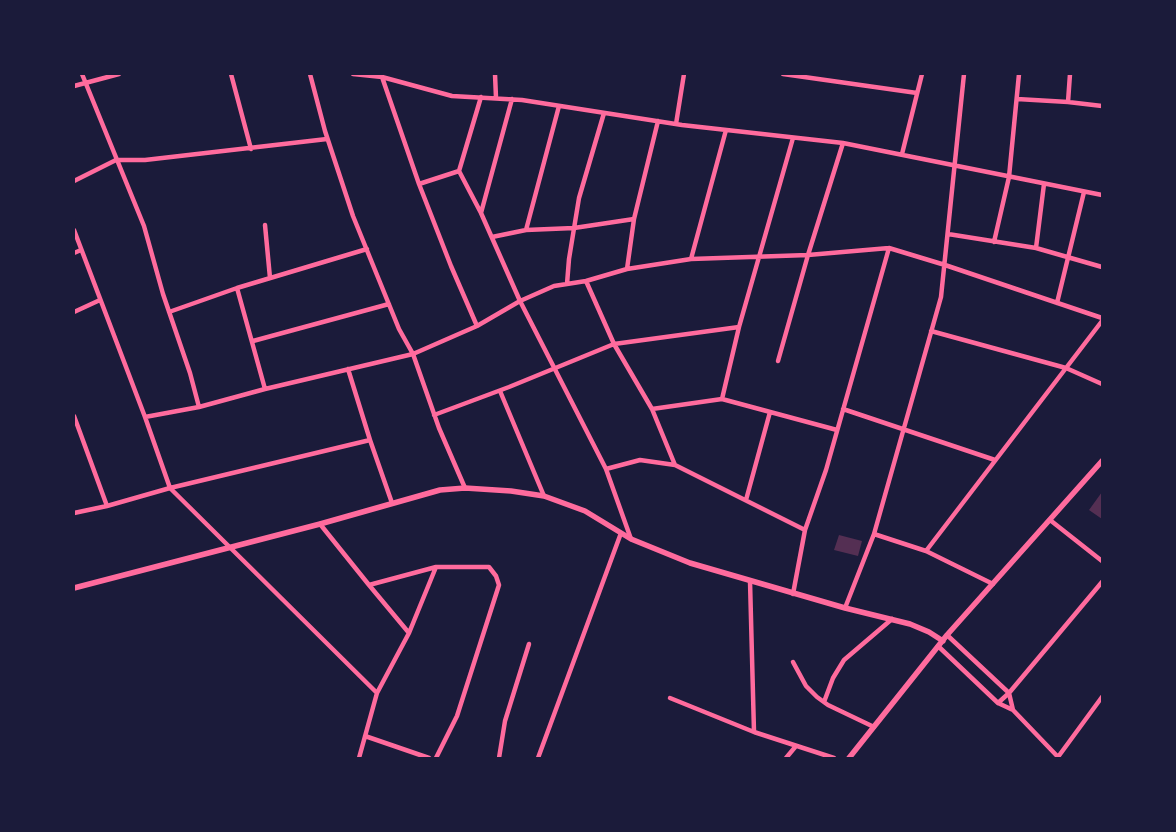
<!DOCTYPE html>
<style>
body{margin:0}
#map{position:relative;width:1176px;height:832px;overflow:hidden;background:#1b1b3a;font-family:Karla,sans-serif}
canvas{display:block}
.frame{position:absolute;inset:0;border:75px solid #1b1b3a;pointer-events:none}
</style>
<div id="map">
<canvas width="1176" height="832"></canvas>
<div class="frame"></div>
</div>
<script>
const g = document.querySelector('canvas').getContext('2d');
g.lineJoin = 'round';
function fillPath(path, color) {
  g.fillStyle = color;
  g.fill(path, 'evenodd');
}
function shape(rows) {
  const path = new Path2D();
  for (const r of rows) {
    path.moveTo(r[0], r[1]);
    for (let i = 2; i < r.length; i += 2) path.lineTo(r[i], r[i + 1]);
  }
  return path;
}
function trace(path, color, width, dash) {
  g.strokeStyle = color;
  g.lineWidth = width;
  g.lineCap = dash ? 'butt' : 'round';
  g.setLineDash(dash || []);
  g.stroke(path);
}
fillPath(shape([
 [1102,492,1102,519,1089,510],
 [839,535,862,541,858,556,834,550]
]), '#542f53');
trace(shape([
 [82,74,144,226,163,294,190,373,199,407],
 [231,74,251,149],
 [310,74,325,131,353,216,399,329,413,354,439,428,465,488],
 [353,74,382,77,452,96,522,100,682,125,843,143,1102,195],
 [495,74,496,98],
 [783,74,917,93],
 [1070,74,1068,102,1102,106],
 [382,77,419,184],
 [74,86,119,74],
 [512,99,481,213,520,301,606,469],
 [1017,99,1068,102],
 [676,124,684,74],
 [902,154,922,74],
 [459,171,481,213],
 [74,181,116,160,145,160,327,139],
 [265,225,270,278],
 [74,230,145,417,170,488,377,693],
 [526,230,574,228,634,219],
 [948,234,1036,248,1102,267],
 [492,237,526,230,559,106],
 [994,242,1009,177,1019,74],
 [1036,248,1044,184],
 [74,253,81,250],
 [691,259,808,255,889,248,945,265,1102,318],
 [627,269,634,219,658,121],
 [586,281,614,344,652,409,722,399,739,327,793,138],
 [567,284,586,281,627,269,691,259,726,130],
 [237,288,265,389],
 [1057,303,1084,192],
 [74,312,100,300],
 [169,312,237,288,367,249],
 [477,326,451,266,419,184,459,171,481,97],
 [931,331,1066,368,1102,384],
 [253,341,389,304],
 [778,361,808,255,843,143],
 [348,369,370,440],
 [500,391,544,496],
 [722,399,837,430],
 [652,409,675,465,805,530],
 [843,409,995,460],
 [434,415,509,387,614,344,739,327],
 [74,416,107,506],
 [145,417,199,407,265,389,413,354,477,326,520,301,554,286,567,284,569,259,579,198,604,113],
 [746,500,770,412],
 [74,513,107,506,170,488,370,440,392,503],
 [1050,520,1102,561],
 [320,524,369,585,436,567,489,567,496,576,499,585,457,716,436,758],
 [874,534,926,551,993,584],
 [631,539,606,469,640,460,675,465],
 [926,551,1102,321],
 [750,581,754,732],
 [369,585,409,633],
 [793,594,805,530,826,470,889,248],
 [845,608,874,534,941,297,964,74],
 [947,635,1009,693,1013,710],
 [938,646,998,703,1013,710,1059,758],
 [793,662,806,686,817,697,828,705,874,727],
 [670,698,754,732,834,758],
 [824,702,833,678,844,660,892,619],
 [998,703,1009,693,1102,582],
 [365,736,429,758],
 [1058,757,1102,697],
 [359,758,377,693,409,633,436,567],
 [499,758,505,721,529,644],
 [538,758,621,533],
 [786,758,796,746]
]), '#ff6b9d', 4.5);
trace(shape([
 [74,588,320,524,440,490,465,488,511,491,544,496,585,511,631,539,690,563,845,608,910,624,929,632,943,641],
 [849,758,947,635,1102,461]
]), '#ff6b9d', 5.5);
</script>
